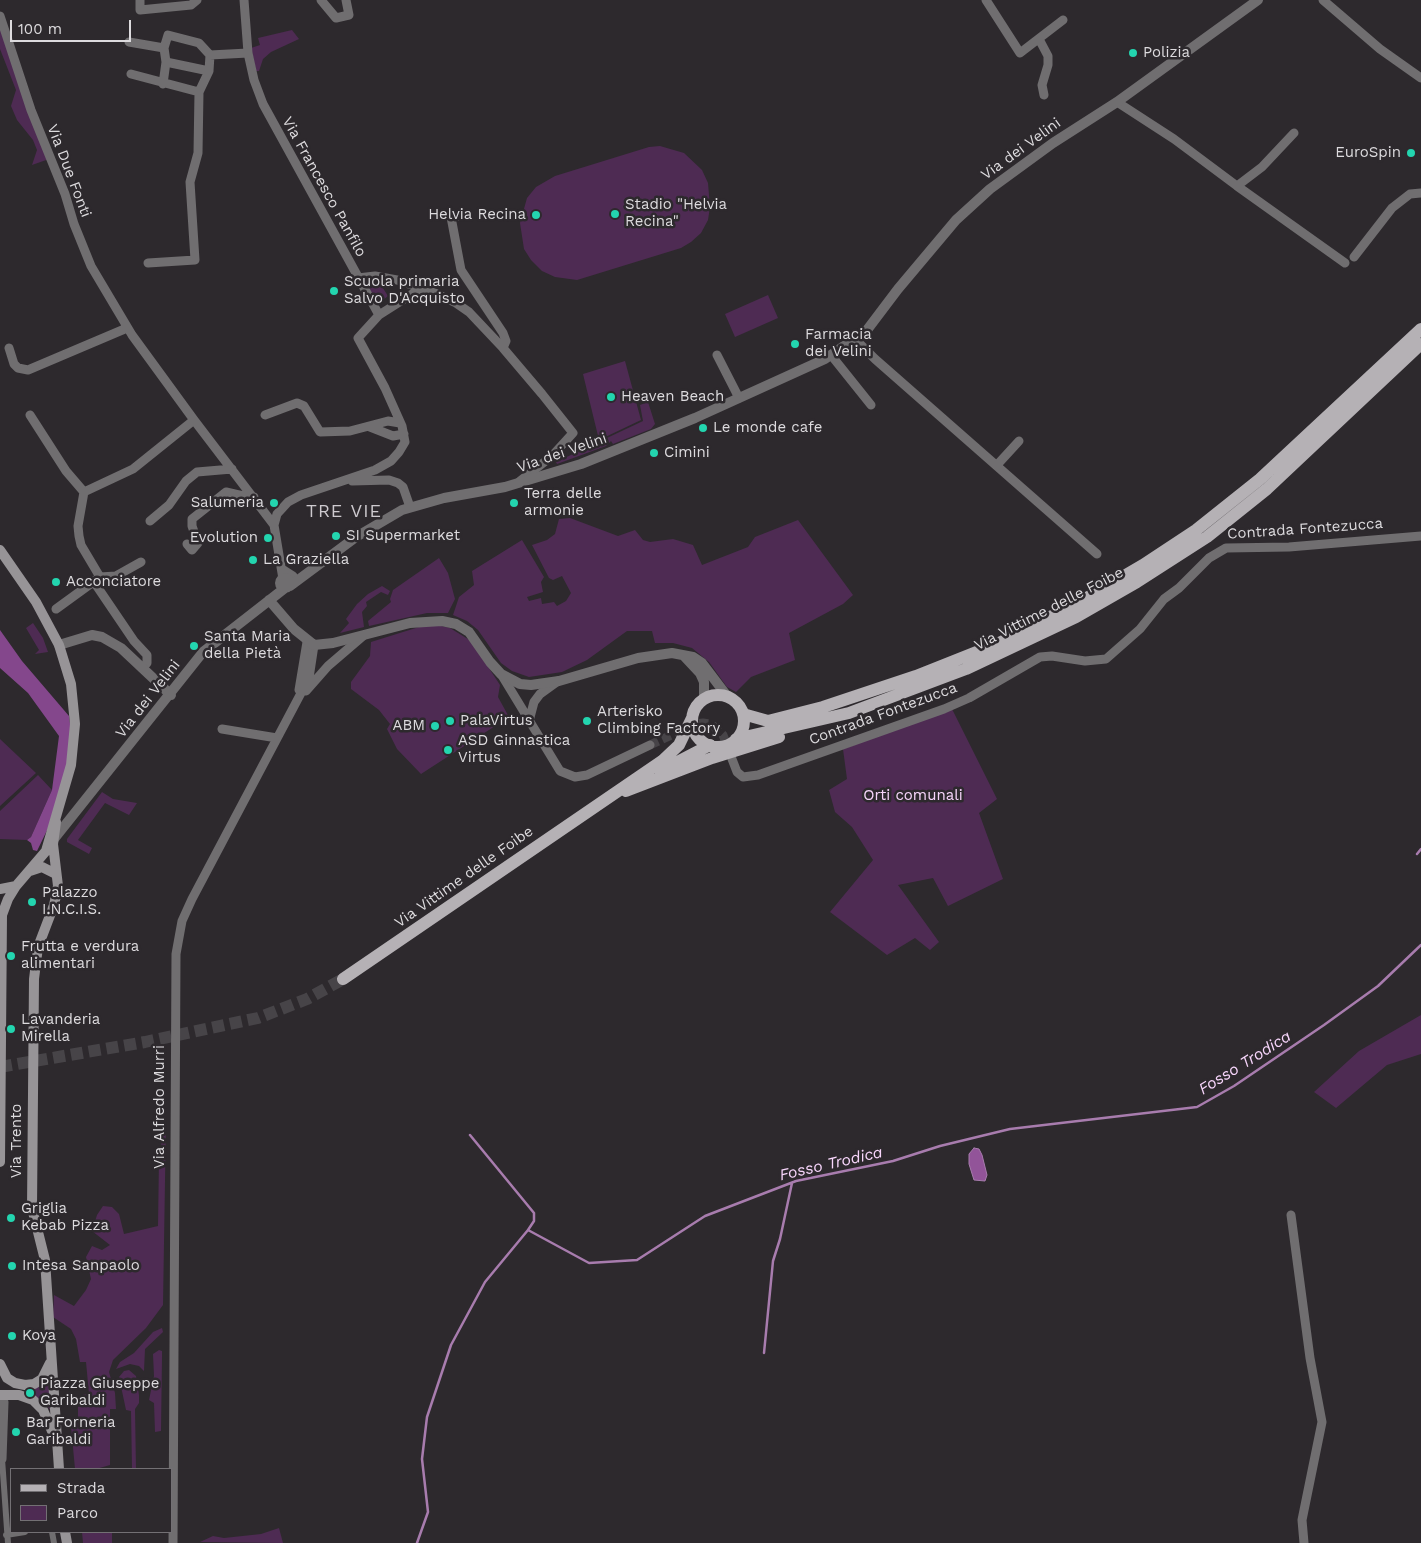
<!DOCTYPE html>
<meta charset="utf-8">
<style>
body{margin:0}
#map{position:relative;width:1421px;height:1543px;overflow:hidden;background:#2d292d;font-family:"Work Sans",sans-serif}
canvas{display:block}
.legend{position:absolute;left:10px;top:1468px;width:162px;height:65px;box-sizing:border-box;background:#2d292d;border:1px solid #737074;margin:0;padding:6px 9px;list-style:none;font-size:15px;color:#dddbde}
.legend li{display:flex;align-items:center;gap:10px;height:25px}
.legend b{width:25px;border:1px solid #737074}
.scale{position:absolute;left:10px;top:20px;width:121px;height:22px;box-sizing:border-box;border:2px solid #dddbde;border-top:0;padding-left:6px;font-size:15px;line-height:18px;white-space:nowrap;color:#dddbde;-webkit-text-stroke:4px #2d292d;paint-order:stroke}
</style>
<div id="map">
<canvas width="1421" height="1543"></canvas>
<ul class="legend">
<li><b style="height:6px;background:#b5b1b5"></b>Strada</li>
<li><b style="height:14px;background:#4e2b53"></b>Parco</li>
</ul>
<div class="scale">100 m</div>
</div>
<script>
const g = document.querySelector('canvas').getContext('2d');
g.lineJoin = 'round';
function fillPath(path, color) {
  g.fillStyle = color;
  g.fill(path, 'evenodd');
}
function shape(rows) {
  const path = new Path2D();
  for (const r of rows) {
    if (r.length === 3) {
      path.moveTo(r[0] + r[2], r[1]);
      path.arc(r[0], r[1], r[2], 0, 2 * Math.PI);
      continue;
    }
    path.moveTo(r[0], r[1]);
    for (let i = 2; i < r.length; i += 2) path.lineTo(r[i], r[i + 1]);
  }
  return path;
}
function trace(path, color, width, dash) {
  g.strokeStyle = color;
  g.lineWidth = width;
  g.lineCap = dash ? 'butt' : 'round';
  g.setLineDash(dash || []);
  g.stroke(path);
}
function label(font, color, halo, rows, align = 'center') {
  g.font = font + ' "Work Sans",sans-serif';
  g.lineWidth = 5;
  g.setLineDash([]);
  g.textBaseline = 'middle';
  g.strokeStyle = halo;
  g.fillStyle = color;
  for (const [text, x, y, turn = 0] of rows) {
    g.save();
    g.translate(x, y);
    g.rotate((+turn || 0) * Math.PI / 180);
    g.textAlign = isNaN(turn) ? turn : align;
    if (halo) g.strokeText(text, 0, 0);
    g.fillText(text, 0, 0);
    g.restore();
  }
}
fillPath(shape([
 [0,27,49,159,32,165,37,150,33,140,17,120,11,106,16,90,0,49],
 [292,30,299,39,271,52,263,59,259,71,256,71,251,48,260,45,258,38],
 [660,146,684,153,702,170,708,183,710,207,708,220,701,233,691,242,681,248,577,280,555,277,542,271,531,260,524,249,520,223,527,198,536,187,555,176,649,147],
 [366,278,379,282,388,296,378,304,363,281],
 [768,295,778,318,735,337,725,314],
 [625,361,641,420,599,440,583,374],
 [648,402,655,424,651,429,613,444,611,441,606,446,557,464,556,462,643,421,640,405],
 [570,518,618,536,635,530,643,540,650,542,673,539,693,545,702,565,748,547,755,537,798,520,853,595,843,604,789,633,795,660,751,677,736,692,727,687,709,662,692,648,673,643,655,643,652,631,627,631,587,660,562,672,529,677,512,671,501,663,478,630,467,621,453,615,459,597,474,585,472,571,522,540,544,577,541,582,543,592,527,597,529,601,541,598,542,604,554,602,557,606,566,601,571,593,562,576,553,580,549,578,532,545,547,540,555,534,559,519],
 [439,558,448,573,455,599,448,613,427,613,369,626,368,621,391,602,390,599,393,590],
 [382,586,390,591,388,595,381,592,366,602,367,606,362,612,364,627,340,633,349,623,346,619,357,604,368,594],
 [33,623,43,638,48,652,35,654,39,650,26,628],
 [437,625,450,628,471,641,500,685,498,697,509,717,421,774,397,749,387,729,390,724,379,710,351,689,351,682,370,656,371,642,419,627],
 [952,709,997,799,979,813,1003,879,948,906,933,878,898,885,939,942,930,950,915,938,887,955,830,912,873,860,852,827,835,812,829,790,847,779,843,749],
 [0,739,36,773,0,806],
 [38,775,52,790,31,837,27,840,0,839,0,811],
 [102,792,113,799,137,803,129,815,105,803,78,840,92,848,89,854,67,842,67,839],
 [1421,1015,1421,1054,1387,1065,1336,1108,1314,1092,1359,1051],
 [166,1119,163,1305,146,1328,113,1360,109,1372,115,1393,116,1409,110,1409,110,1465,96,1469,75,1469,71,1426,78,1417,78,1407,83,1404,82,1395,89,1394,86,1362,80,1362,76,1339,71,1329,53,1317,54,1295,74,1306,86,1290,91,1279,86,1257,92,1246,102,1250,110,1245,92,1231,97,1215,103,1206,112,1207,119,1214,124,1234,158,1226,159,1157],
 [162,1328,163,1332,145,1349,144,1371,139,1366,130,1364,116,1369,120,1362,134,1353,153,1332],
 [159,1350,162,1351,162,1357,161,1431,155,1432,154,1403,149,1400,154,1376,153,1354],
 [129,1370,136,1376,139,1395,139,1403,135,1409,136,1469,132,1469,131,1411,126,1410,119,1377,124,1371],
 [50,1374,49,1391,51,1410,30,1394,31,1389],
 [279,1528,283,1543,200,1542,213,1536,224,1538,261,1534],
 [82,1532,112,1532,112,1543,83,1543]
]), '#4e2b53');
fillPath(shape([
 [0,630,22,661,69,716,72,739,68,765,53,818,37,851,33,850,31,843,27,840,31,837,52,790,59,736,28,693,0,668]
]), '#84478c');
const water = shape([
 [974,1148,979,1149,982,1155,987,1175,985,1181,974,1180,969,1164,969,1154,974,1148]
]);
fillPath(water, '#925499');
trace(water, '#a87cae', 1);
trace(shape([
 [1417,854,1421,849],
 [470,1135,534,1213,534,1221,528,1230],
 [764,1353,773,1261,780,1239,792,1183],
 [417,1543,428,1512,422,1459,427,1417,451,1345,485,1282,528,1230,589,1263,637,1260,705,1216,796,1181,893,1161,940,1146,1010,1129,1197,1107,1234,1086,1324,1025,1378,986,1421,945]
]), '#a87cae', 2.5);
trace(shape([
 [650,745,695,724,703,723,711,724,723,735,731,756]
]), '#474448', 9, [9, 4.5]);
trace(shape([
 [0,1067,145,1042,258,1018,307,999,343,979]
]), '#474448', 12, [12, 6]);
trace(shape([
 [2,1459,8,1543],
 [52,1532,54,1543],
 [6,1535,25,1532]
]), '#706e70', 6);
trace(shape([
 [140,0,140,10,191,5,197,0],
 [244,0,248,53,254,80,263,104,379,315],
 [321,0,336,18,349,15,346,0],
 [986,0,1020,53,1063,20],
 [1323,0,1380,49,1421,78],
 [0,16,31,110,65,194,74,224,91,266,132,335,194,420,274,525,283,579],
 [1039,39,1048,56,1048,65,1042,85,1044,95],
 [129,42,164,48,166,62],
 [164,48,168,35,199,43,210,55],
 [131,74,199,92],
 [163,84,166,62,209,71],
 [1117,102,1174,139,1237,186,1262,167,1294,133],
 [1237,186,1345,263],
 [466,215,451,217,461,270,503,333,506,341,503,348],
 [1354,257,1392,208,1410,194,1421,193],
 [148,263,195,260,190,182,198,153,199,92,209,71,210,55,248,53],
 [358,278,375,276,397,280,435,293,456,303,469,312,503,348,542,394,573,433,552,456,520,481],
 [855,339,875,359,1097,554],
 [9,348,14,364,18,368,28,370,127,328],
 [717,355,739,398],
 [831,355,871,405],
 [30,415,66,471,84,492],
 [265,415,297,403,304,406,320,432,350,431,388,421,400,423],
 [370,427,393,436,404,434],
 [997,465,1019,441],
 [352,481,389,480,398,483,403,487,410,507],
 [150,521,169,505,186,481,197,472,232,469],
 [274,525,277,514,288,502,301,495,375,470,391,461,399,452,405,442,402,426,385,388,358,338,379,315,420,289],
 [187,544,192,550,198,543,192,526,192,519,226,492,252,498,254,497],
 [282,569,293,576],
 [100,577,81,545,79,536,78,526,84,492,133,469,194,420],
 [94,582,134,641,147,655,147,663,142,668],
 [56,609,100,577,116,576,141,562],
 [501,674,560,771,575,777,587,775,650,745],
 [299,690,307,642],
 [306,691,328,666,363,636],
 [529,721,534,702,540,694,558,681],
 [222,729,277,738],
 [732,759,737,772,743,777,758,775,944,709,969,698,1040,657,1052,656,1085,661,1106,659,1140,629,1164,599,1179,588,1209,558,1226,548,1289,547,1421,536],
 [1291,1215,1310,1358,1322,1422,1302,1520,1304,1543],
 [0,1396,4,1402,2,1459],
 [173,1543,176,954,182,921,192,899,309,678,314,645]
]), '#706e70', 9);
trace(shape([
 [285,583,5],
 [290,586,356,537,402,510,444,498,505,487,581,464,695,418,825,359,867,330,898,289,956,220,990,189,1053,143,1117,102,1258,0],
 [269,600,294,629,314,645,333,643,410,623,442,621,456,624,469,632,490,662,501,674,520,684,531,685,559,681,638,658,672,653,693,657,702,663,727,696],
 [59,645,92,635,102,637,121,648,171,695],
 [685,657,700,673,704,682,704,699],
 [50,844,203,652,285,588]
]), '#706e70', 10);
trace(shape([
 [0,550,36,602,59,645,71,684,75,724,71,765,46,851,16,886,8,899,2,915,0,1162],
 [56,822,53,844,58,886,54,905,38,947,34,979,32,1208,45,1260,59,1469],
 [30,871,42,867,56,874],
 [0,889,16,886],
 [0,1364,7,1378,15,1383,25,1385,34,1384,42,1379,50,1363],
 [0,1395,19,1395,33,1400,43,1410,55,1438],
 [65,1532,67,1543]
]), '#979497', 10);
trace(shape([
 [718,721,26],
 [743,714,768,721,823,707,916,676,999,643,1085,599,1143,565,1196,530,1260,479,1421,329],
 [736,739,849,713,966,669,1076,617,1137,582,1207,537,1267,489,1421,344],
 [660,771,710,745],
 [626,791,712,758,779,737],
 [343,979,662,761,679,745,692,718]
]), '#b5b1b5', 12);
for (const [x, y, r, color] of [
 [1133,53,5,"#23d5af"],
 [1411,153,5,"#23d5af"],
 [615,214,5,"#23d5af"],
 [536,215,5,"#23d5af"],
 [334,291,5,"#23d5af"],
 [795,344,5,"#23d5af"],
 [611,397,5,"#23d5af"],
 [703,428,5,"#23d5af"],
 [654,453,5,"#23d5af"],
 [274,503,5,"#23d5af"],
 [514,503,5,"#23d5af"],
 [336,536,5,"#23d5af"],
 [268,538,5,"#23d5af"],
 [253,560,5,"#23d5af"],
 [56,582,5,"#23d5af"],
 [194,646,5,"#23d5af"],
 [450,721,5,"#23d5af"],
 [587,721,5,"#23d5af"],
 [435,726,5,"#23d5af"],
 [448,750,5,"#23d5af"],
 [32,902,5,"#23d5af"],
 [11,956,5,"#23d5af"],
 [11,1029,5,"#23d5af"],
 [11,1218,5,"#23d5af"],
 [12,1266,5,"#23d5af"],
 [12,1336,5,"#23d5af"],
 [30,1393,5,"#23d5af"],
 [16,1432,5,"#23d5af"]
]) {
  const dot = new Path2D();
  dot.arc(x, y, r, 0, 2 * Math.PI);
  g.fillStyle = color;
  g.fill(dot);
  trace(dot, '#2d292d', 2);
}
label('15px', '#dddbde', '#2d292d', [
 ["Polizia",1143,53],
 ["EuroSpin",1401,153,"right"],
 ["Stadio \"Helvia",625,205],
 ["Recina\"",625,222],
 ["Helvia Recina",526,215,"right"],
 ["Scuola primaria",344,282],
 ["Salvo D'Acquisto",344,299],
 ["Farmacia",805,335],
 ["dei Velini",805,352],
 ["Heaven Beach",621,397],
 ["Le monde cafe",713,428],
 ["Cimini",664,453],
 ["Terra delle",524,494],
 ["armonie",524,511],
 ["Salumeria",264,503,"right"],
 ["SI Supermarket",346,536],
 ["Evolution",258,538,"right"],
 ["La Graziella",263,560],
 ["Acconciatore",66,582],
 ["Santa Maria",204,637],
 ["della Pietà",204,654],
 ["Arterisko",597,712],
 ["Climbing Factory",597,729],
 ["PalaVirtus",460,721],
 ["ABM",425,726,"right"],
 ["ASD Ginnastica",458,741],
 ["Virtus",458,758],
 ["Palazzo",42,893],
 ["I.N.C.I.S.",42,910],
 ["Frutta e verdura",21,947],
 ["alimentari",21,964],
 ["Lavanderia",21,1020],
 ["Mirella",21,1037],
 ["Griglia",21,1209],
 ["Kebab Pizza",21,1226],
 ["Intesa Sanpaolo",22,1266],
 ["Koya",22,1336],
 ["Piazza Giuseppe",40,1384],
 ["Garibaldi",40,1401],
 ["Bar Forneria",26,1423],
 ["Garibaldi",26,1440]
], 'left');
label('15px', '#dddbde', '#2d292d', [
 ["Via dei Velini",1021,149,-36],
 ["Via Due Fonti",69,171,69],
 ["Via Francesco Panfilo",324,187,61],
 ["Via dei Velini",562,453,-19],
 ["Contrada Fontezucca",1305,529,-4],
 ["Via Vittime delle Foibe",1049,609,-27],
 ["Via dei Velini",148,699,-52],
 ["Contrada Fontezucca",883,714,-20],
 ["Via Vittime delle Foibe",464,877,-35],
 ["Via Alfredo Murri",160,1107,-90],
 ["Via Trento",17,1141,-90]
]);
label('15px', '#f7d5fb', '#2d292d', [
 ["Orti comunali",913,796]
]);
label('italic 16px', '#f8d6fc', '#2d292d', [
 ["Fosso Trodica",1245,1063,-32],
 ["Fosso Trodica",831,1164,-13]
]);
g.letterSpacing = '1px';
label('18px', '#cecacf', '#2d292d', [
 ["TRE VIE",344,512]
]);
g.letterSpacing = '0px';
</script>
